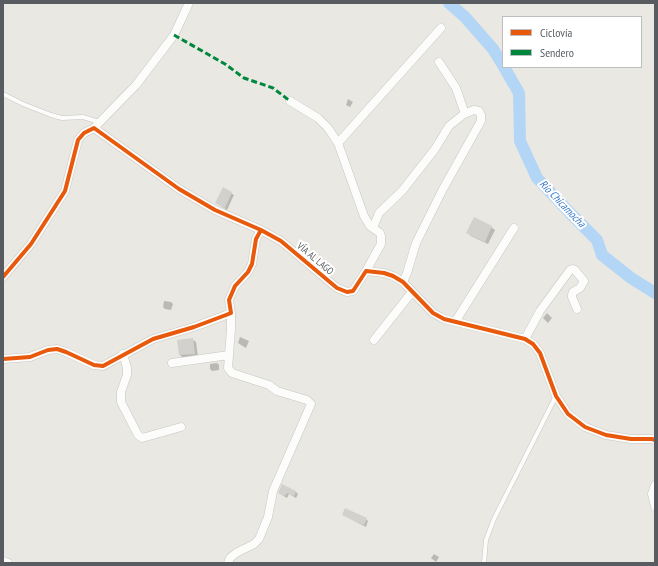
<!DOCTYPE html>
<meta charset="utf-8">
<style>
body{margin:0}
#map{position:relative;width:658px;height:566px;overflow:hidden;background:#eae8e2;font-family:"PT Sans Narrow",sans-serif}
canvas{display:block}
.frame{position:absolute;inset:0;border:4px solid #585c61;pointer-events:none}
.legend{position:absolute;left:502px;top:16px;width:140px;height:52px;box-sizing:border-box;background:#fff;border:1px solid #bcbec0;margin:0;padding:5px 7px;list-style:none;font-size:12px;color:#585c61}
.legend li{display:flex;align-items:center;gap:8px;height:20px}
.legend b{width:20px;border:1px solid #bcbec0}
</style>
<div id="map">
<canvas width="658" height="566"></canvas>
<div class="frame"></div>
<ul class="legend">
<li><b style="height:5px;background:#e8590c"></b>Ciclovía</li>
<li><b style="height:5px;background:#00873e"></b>Sendero</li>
</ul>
</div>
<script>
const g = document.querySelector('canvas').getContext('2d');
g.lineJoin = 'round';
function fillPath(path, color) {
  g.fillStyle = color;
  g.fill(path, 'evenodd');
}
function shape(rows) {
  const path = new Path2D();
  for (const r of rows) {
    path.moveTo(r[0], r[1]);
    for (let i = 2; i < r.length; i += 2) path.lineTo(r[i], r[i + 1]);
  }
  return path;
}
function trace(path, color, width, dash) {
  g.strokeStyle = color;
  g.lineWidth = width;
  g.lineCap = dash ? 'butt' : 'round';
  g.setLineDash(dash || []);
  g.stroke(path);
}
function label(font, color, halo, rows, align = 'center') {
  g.font = font + ' "PT Sans Narrow",sans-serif';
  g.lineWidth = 4;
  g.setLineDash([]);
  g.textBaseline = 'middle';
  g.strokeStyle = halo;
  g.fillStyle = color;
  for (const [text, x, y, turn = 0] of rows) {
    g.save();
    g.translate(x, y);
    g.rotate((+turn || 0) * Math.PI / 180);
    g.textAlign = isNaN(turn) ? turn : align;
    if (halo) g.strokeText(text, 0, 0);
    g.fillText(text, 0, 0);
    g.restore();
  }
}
fillPath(shape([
 [348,99,353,102,350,107,346,105],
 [224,189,234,195,227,210,216,203],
 [491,227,495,230,488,244,471,236,467,232],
 [164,301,171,302,173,304,171,310,165,309,163,307],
 [547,313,552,318,548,323,543,318],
 [240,337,249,341,246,348,238,343],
 [192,339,196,342,198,357,184,359,180,355,178,341],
 [217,363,219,365,219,370,212,371,210,369,210,364],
 [283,485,296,492,298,494,296,498,289,494,287,498,282,495,279,493],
 [343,515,366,519,368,521,366,527],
 [434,554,439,557,436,562,431,558]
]), '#0003');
trace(shape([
 [449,3,465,17,493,49,503,65],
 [504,67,519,93,520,141,537,178,570,213,597,240,602,255,631,278,655,293]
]), '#b3d6f6', 12);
fillPath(shape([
 [223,187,232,192,225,208,215,203],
 [474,217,492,226,485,242,466,233],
 [193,338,195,354,179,355,177,340],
 [282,484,296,491,294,496,287,493,285,496,278,493],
 [345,508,367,518,364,525,342,515]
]), '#d2d1cd');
const service = shape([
 [3,94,23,104,51,115,62,118,83,117,99,122],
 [484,563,486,540,494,519,556,396]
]);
const minor = shape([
 [290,101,318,118,328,128,338,143,364,216,370,226,380,233,381,236,381,244,366,271],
 [94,128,136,85,174,35,189,3],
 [338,143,441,28],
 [373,228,379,213,402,191,435,149,449,126,464,114,464,111,456,88,439,62],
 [3,277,31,244,65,191,78,140,84,133,94,128,179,189,215,210,261,230,281,241,337,288,347,292,353,291,366,271,384,273,393,276,403,282,433,313,444,319,525,339,533,344,540,353,556,396,568,414,585,427,606,435,631,439,652,439,655,440],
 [403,282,407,273,416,243,443,189,481,121,481,115,479,111,474,110,464,114],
 [455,322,514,228],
 [525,339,540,311,570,270,573,269,575,270,584,281,580,288,573,292,572,295,572,297,577,309],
 [374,340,412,292],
 [123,354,127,368,127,375,121,392,121,402,138,435,142,438,181,427],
 [3,359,30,357,48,350,57,349,66,352,94,365,103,366,153,339,194,327,226,315,231,313,229,300,235,286,248,272,252,264,256,239,261,230],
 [172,363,229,355,231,329,231,313],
 [655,485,652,494,655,506],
 [3,561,8,563],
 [228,563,230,558,236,553,254,544,259,539,268,517,273,491,311,404,307,400,277,391,269,385,232,373,228,368,229,355]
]);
trace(service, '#c6c6c4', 5);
trace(minor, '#c6c6c4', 9);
trace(service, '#fcfcfb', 4);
trace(minor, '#fcfcfb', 8);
trace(shape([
 [174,35,225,64,244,78,273,88,290,101]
]), '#00873e', 3, [6, 3]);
trace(shape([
 [3,277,31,244,65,191,78,140,84,133,94,128,179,189,215,210,261,230,281,241,337,288,347,292,353,291,366,271,384,273,393,276,403,282,433,313,444,319,525,339,533,344,540,353,556,396,568,414,585,427,606,435,631,439,652,439,655,440],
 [3,359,30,357,48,350,57,349,66,352,94,365,103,366,153,339,194,327,226,315,231,313,229,300,235,286,248,272,252,264,256,239,261,230]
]), '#e8590c', 4);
label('10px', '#585c61', '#fff', [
 ["VÍA AL LAGO",315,259,40]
]);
label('italic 11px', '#3677cb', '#fff', [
 ["Río Chicamocha",562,204,46]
]);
</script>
